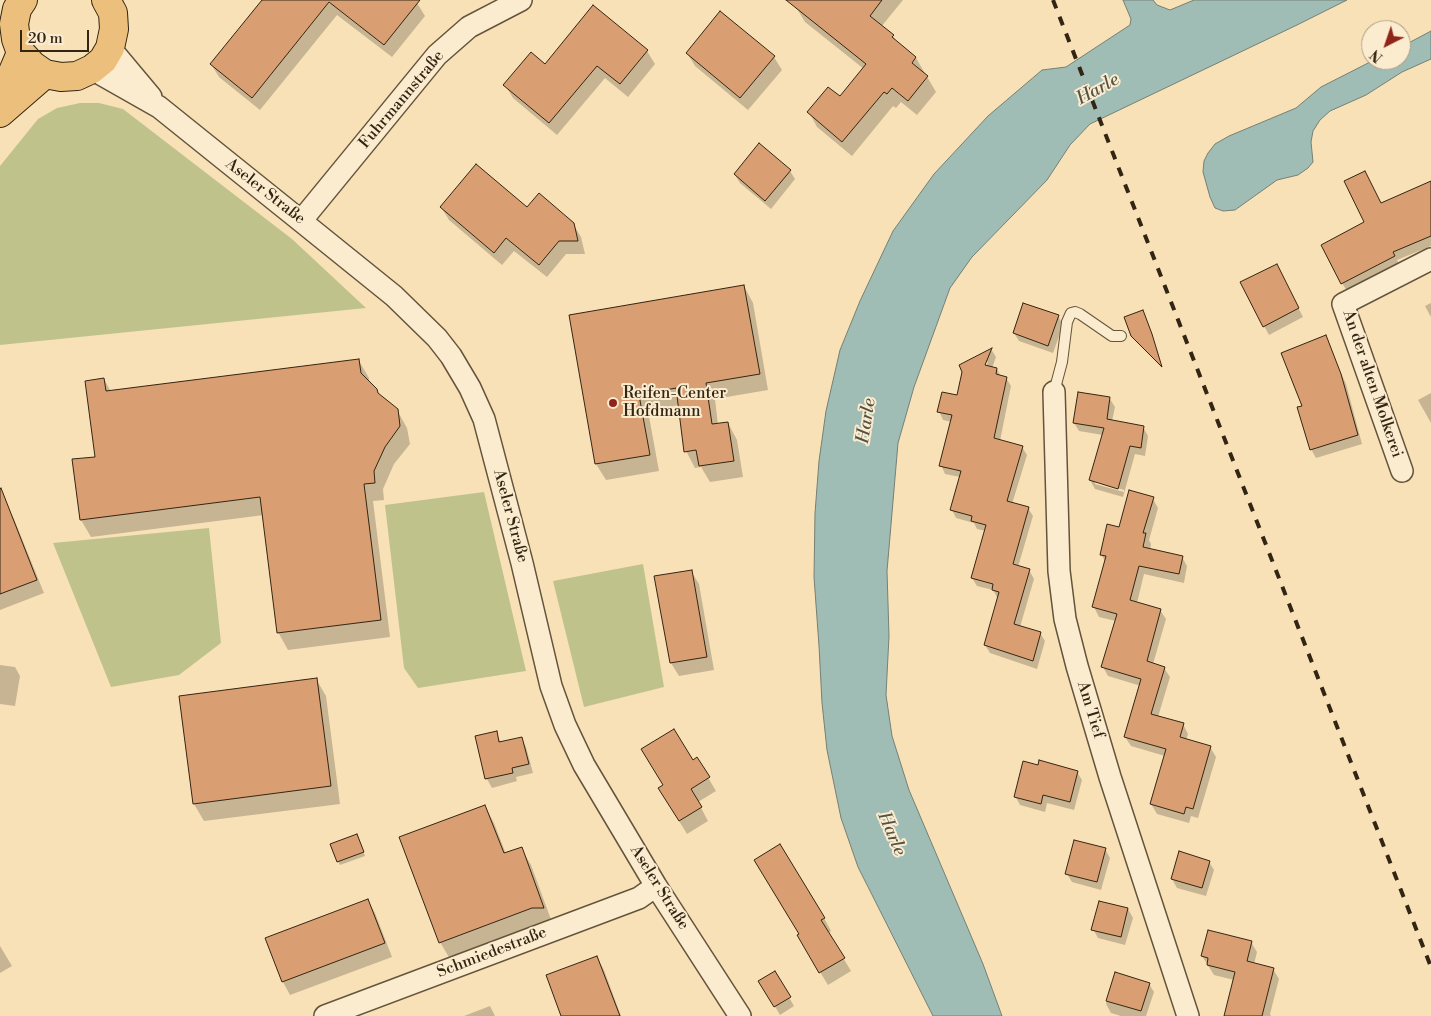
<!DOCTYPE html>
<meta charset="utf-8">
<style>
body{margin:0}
#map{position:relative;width:1431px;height:1016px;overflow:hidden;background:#f9e1b7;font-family:"Libre Bodoni",serif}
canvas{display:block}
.north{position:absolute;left:1361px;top:20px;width:50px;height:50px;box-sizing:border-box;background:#fbecd0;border:1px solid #ab9c84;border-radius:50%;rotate:221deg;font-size:14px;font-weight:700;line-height:20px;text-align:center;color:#332513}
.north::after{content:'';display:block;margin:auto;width:18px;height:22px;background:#8f2418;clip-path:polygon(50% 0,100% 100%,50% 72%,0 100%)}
.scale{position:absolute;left:20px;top:30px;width:69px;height:22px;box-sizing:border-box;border:2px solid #332513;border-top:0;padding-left:6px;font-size:15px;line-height:18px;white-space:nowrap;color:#332513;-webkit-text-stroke:4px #fbecd0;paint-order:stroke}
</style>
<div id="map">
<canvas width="1431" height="1016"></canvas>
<div class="north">N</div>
<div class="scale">20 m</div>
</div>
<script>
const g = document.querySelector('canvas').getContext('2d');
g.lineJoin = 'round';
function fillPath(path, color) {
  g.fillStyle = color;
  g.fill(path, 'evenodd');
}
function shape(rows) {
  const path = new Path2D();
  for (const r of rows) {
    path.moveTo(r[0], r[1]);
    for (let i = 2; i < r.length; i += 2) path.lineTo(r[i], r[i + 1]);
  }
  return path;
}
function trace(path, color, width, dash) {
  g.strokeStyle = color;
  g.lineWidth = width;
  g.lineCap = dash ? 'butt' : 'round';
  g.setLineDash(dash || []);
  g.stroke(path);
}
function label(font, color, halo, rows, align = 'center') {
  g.font = font + ' "Libre Bodoni",serif';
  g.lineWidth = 4;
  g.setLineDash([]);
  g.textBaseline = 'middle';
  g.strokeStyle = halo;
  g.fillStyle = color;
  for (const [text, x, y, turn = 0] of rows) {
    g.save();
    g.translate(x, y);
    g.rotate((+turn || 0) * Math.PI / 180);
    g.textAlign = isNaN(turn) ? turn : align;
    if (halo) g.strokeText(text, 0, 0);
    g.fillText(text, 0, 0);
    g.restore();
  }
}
fillPath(shape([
 [80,103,99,103,123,109,292,239,366,308,0,345,0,166,38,119,57,108],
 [484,492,526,671,418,688,404,668,385,505],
 [209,528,221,643,179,675,111,687,53,543],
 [643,564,664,687,584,707,553,581]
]), '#c0c28c');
const water = shape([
 [1123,0,1153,0,1157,5,1170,10,1194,0,1347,0,1297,25,1090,124,1070,145,1047,180,972,257,950,288,914,387,898,443,887,571,889,636,886,695,892,736,909,790,983,964,1002,1016,933,1016,858,867,841,818,827,750,822,703,819,646,814,577,815,513,819,461,826,411,840,350,860,301,893,231,934,174,988,116,1042,70,1066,67,1130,25,1131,19,1123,0],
 [1431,31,1431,59,1402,72,1366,95,1330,111,1320,120,1313,131,1311,142,1313,162,1308,168,1298,175,1277,180,1235,210,1223,211,1215,208,1210,197,1203,172,1204,161,1208,153,1215,144,1229,136,1296,108,1321,87,1374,60,1401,60,1401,47,1431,31]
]);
fillPath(water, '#9fbcb5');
trace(water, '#748074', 1);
fillPath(shape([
 [263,0,325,0,330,4,333,0,414,0,417,3,425,16,392,57,337,15,260,110,219,77,211,64],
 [802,0,903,0,881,27,893,36,897,43,916,58,936,92,917,115,901,102,896,108,893,106,852,156,817,127,809,112,840,98,864,69,805,22,796,7],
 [721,13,774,57,782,70,748,110,695,66,687,53],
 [647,51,655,64,628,97,605,78,557,135,513,98,505,85,545,65],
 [790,171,795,179,771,209,740,183,735,175],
 [1431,183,1431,246,1397,260,1399,264,1347,291,1342,283,1366,223,1381,204],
 [441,207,527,209,573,224,581,237,585,254,566,254,547,277,514,251,502,265,449,220],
 [1281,274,1303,317,1269,335,1264,326],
 [744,286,753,303,768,390,715,399,718,425,728,423,737,440,743,477,710,482,701,467,695,468,686,451,679,405,648,411,659,471,606,480,596,464,570,316],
 [1431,303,1431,317,1425,306],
 [1145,315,1162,368,1132,336],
 [1058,316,1063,325,1053,353,1019,341,1014,333],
 [1325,337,1346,384,1362,444,1316,458,1311,449,1304,406],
 [991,349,996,357,992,368,997,369,1001,377,1006,378,1011,386,1000,441,1022,447,1027,455,1012,504,1028,508,1033,516,1018,567,1029,570,1034,579,1020,627,1040,633,1045,641,1037,669,990,653,985,645,998,599,993,590,977,586,972,578,986,531,977,529,974,523,956,518,952,510,960,477,945,474,941,465,952,422,943,420,939,411,958,397,963,372,960,366],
 [985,362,988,362,984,371],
 [359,361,369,378,369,383,380,396,397,410,407,428,410,444,394,464,383,489,384,500,373,501,390,637,288,650,278,632,264,515,91,537,81,520,97,458,104,379,111,392],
 [1431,393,1431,423,1418,400],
 [1110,399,1115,407,1112,421,1143,427,1148,436,1145,456,1135,454,1123,497,1095,489,1090,480,1103,435,1079,431,1074,423],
 [1095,481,1124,490,1124,492,1095,484],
 [1153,499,1158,508,1149,540,1151,544,1150,550,1182,557,1187,566,1184,583,1144,574,1137,603,1160,610,1166,619,1153,664,1164,668,1170,677,1158,717,1183,724,1188,734,1186,740,1210,747,1216,757,1198,818,1191,816,1189,823,1157,814,1151,804,1165,756,1131,746,1125,737,1141,686,1108,676,1103,667,1116,621,1099,617,1094,607,1106,563,1101,554,1120,529],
 [7,506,14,519,44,593,0,610,0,509],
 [691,571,699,584,714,670,679,676,671,663,656,577],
 [0,665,15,667,20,676,15,706,0,704],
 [316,679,326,696,340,804,204,821,194,804],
 [496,733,501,743,521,738,526,747,533,773,516,777,517,781,492,788,487,779,477,737],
 [697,759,716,791,698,802,708,821,687,834,667,801,664,785],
 [1039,766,1077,772,1082,780,1074,810,1047,803,1045,812,1020,805,1015,796],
 [485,806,494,823,506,854,521,848,531,865,553,925,450,959,440,942],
 [359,840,365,856,340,865,338,861],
 [1105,849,1110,858,1101,890,1072,882,1067,874],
 [1209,862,1214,870,1206,896,1177,888,1172,879],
 [763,873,824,918,831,931,828,933,851,971,828,985,798,936,800,935],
 [368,900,375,913,392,957,290,995,283,982],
 [1128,909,1133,918,1125,945,1098,938,1093,929],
 [1251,942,1257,952,1254,964,1273,969,1279,979,1270,1014,1271,1016,1225,1016,1234,980,1214,975,1202,956],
 [0,946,12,966,0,973],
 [597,957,604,970,621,1016,562,1016],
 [774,972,794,1006,780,1015,760,981],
 [1116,973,1149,984,1154,992,1146,1016,1121,1016,1111,1013,1106,1004],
 [490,1006,495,1016,464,1016]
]), '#0003');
const building = shape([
 [262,0,420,0,384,45,329,2,252,98,210,64,262,0],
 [786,0,882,0,870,16,894,35,892,37,916,57,912,63,928,76,908,101,892,88,887,94,884,92,842,142,807,112,828,87,840,96,866,64,786,0],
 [593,5,648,50,620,84,597,66,549,123,503,85,531,52,545,64,593,5],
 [720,11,775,56,740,98,686,53,720,11],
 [759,143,791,170,765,201,734,174,759,143],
 [476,164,527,207,539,193,574,223,578,241,559,241,539,265,506,238,494,253,440,207,476,164],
 [1365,171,1381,203,1431,181,1431,236,1393,252,1395,256,1341,284,1321,245,1364,222,1344,181,1365,171],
 [1277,264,1299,308,1263,327,1240,282,1277,264],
 [744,285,760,374,706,383,712,424,728,422,734,461,699,466,696,450,684,452,676,388,639,395,650,455,595,464,569,315,744,285],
 [1023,303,1059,315,1048,346,1013,333,1023,303],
 [1143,310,1152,334,1162,367,1131,336,1124,317,1143,310],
 [1326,335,1341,374,1358,435,1310,450,1297,407,1302,406,1281,353,1326,335],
 [992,348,985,365,997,368,996,374,1007,377,994,438,1023,446,1007,501,1029,507,1013,564,1030,569,1014,624,1041,632,1033,661,984,645,999,592,992,590,993,584,971,578,986,525,971,521,972,516,950,510,961,471,939,466,952,415,937,412,942,392,957,395,962,372,959,365,992,348],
 [359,359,361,373,377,389,378,393,398,409,400,426,385,447,374,471,375,483,364,484,381,620,277,633,260,497,80,520,72,459,95,457,85,381,104,378,106,391,359,359],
 [1078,392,1110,397,1107,419,1144,426,1141,448,1130,446,1118,489,1089,480,1104,428,1073,423,1078,392],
 [1,488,37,580,0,594,0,489,1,488],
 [1129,490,1154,497,1143,533,1146,533,1143,547,1183,556,1179,574,1139,566,1130,600,1161,609,1147,661,1165,667,1151,714,1184,723,1180,737,1211,746,1193,809,1186,807,1184,814,1150,804,1166,749,1124,737,1141,679,1101,667,1117,614,1092,607,1106,556,1100,555,1107,524,1119,527,1129,490],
 [692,570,707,657,670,663,654,576,692,570],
 [317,678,331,786,193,804,179,696,317,678],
 [674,729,693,760,697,757,710,777,691,789,702,807,679,821,658,788,663,785,641,749,674,729],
 [497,731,499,742,522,737,529,764,512,768,513,773,485,779,475,736,497,731],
 [1039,760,1078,771,1070,802,1043,795,1041,804,1014,797,1023,761,1038,765,1039,760],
 [485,805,504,853,522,847,544,908,532,908,439,943,399,837,485,805],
 [357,834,364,852,337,862,330,844,357,834],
 [1074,840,1106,848,1097,882,1065,874,1074,840],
 [780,844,825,918,821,920,845,958,819,973,797,935,799,934,754,860,780,844],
 [1179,851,1210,861,1202,888,1171,879,1179,851],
 [368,899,385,943,282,982,265,938,368,899],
 [1099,901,1128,908,1121,937,1091,930,1099,901],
 [1208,930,1252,941,1247,961,1274,968,1262,1016,1224,1016,1235,972,1207,965,1208,958,1201,956,1208,930],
 [597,956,620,1016,561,1016,546,975,597,956],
 [775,971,791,997,774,1007,758,981,775,971],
 [1115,972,1150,983,1141,1011,1106,1001,1115,972]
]);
fillPath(building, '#da9e73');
trace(building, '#332513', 1);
const lane = shape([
 [1054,392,1062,362,1067,322,1071,313,1075,312,1080,314,1112,336,1121,336]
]);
const street = shape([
 [110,48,151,97],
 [92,69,159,107,301,221,394,296,437,338,451,356,470,388,484,419,522,563,551,686,565,725,584,765,656,886,740,1016],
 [301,221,437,55,469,27,521,0],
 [1054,392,1059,571,1065,619,1077,666,1110,777,1188,1016],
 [1402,471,1343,304,1431,259],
 [325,1016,639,898,656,886]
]);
const primary = shape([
 [23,0,17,9,14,24,16,39,21,53,32,65,45,74,61,77,77,76,92,69,103,60,110,48,114,29,113,13,106,0],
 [0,102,21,53],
 [0,113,45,74]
]);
trace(lane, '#64543c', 12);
trace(street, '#64543c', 24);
trace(primary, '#332513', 30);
trace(lane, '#fbecd0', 10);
trace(street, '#fbecd0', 21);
trace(primary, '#ecc07c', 28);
trace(shape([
 [1053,0,1431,967]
]), '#332513', 4, [9, 9]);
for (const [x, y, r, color] of [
 [613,403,5,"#8f2418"]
]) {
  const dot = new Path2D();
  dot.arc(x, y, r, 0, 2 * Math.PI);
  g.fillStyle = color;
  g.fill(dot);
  trace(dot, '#fbecd0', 2);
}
label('16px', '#332513', '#fbecd0', [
 ["Fuhrmannstraße",402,100,-50],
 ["Aseler Straße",265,192,38],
 ["An der alten Molkerei",1372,384,71],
 ["Aseler Straße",510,516,75],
 ["Am Tief",1090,710,73],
 ["Aseler Straße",659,888,58],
 ["Schmiedestraße",492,953,-21]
]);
label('16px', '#332513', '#fbecd0', [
 ["Reifen-Center",623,394],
 ["Hofdmann",623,412]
], 'left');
label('italic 18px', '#535244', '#fbecd0', [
 ["Harle",1098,90,-29],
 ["Harle",867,421,-81],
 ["Harle",891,834,67]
]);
</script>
